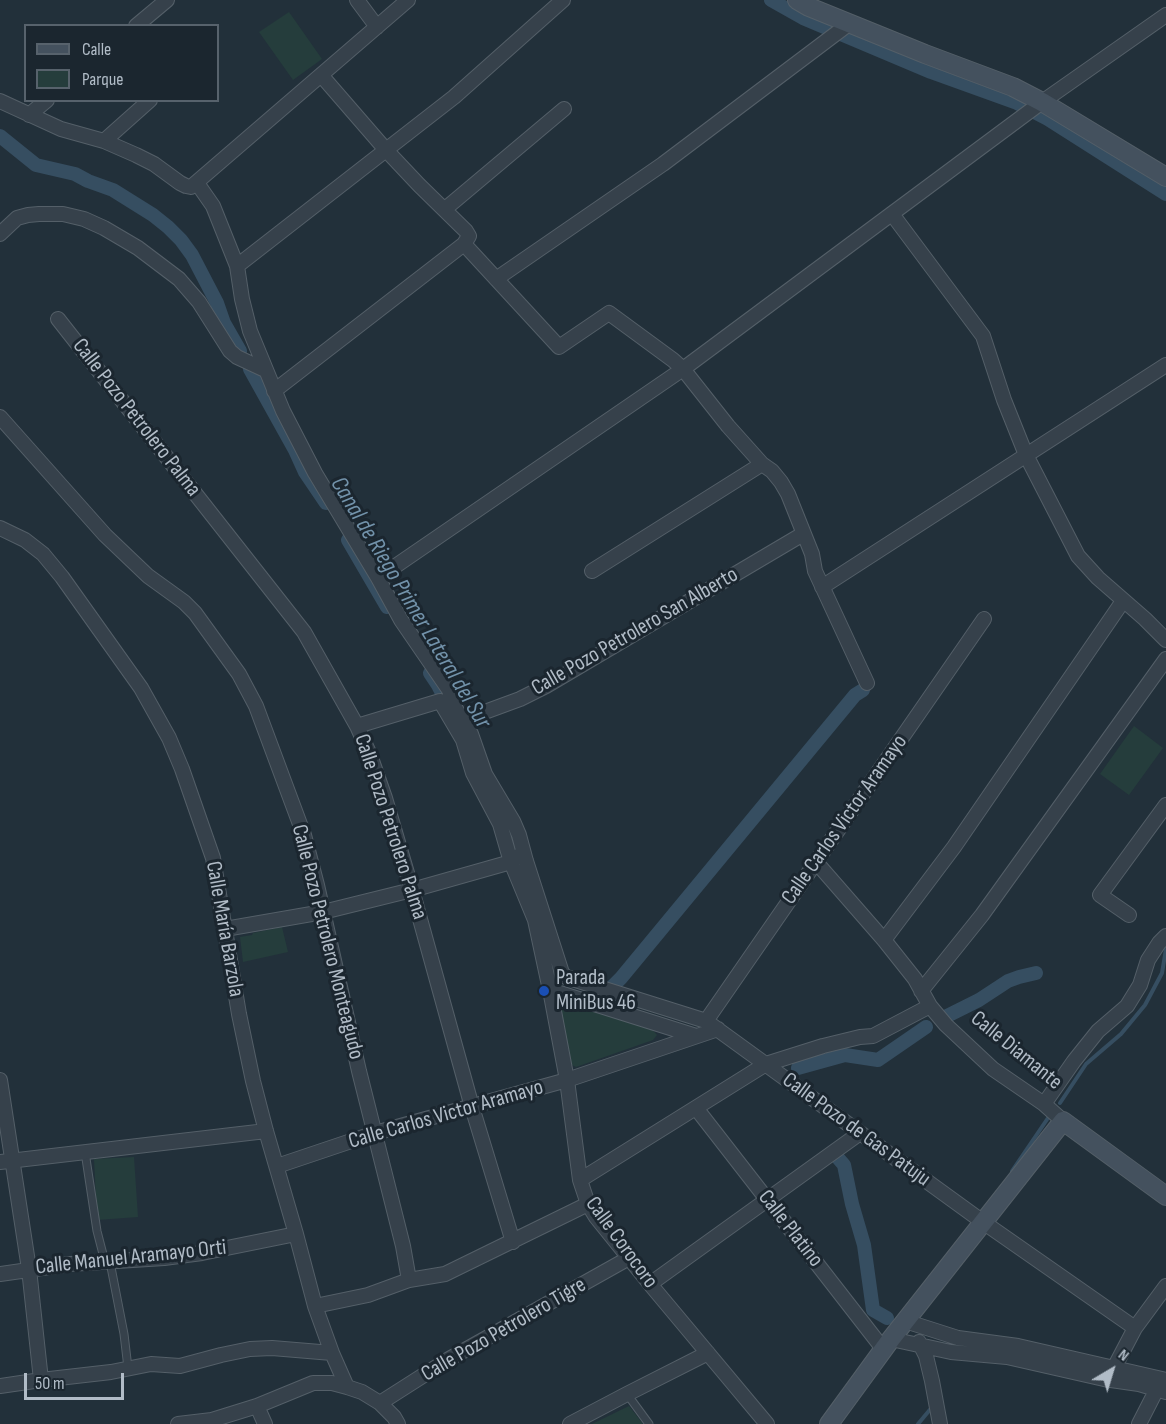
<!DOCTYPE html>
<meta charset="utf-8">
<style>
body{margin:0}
#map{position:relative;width:1166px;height:1424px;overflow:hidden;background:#22303a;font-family:"Sofia Sans Condensed",sans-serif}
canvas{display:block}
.legend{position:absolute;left:24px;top:24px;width:195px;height:78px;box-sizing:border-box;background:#1b262f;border:2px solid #57626c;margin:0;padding:8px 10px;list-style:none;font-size:18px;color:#b1bcc7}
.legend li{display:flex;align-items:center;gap:12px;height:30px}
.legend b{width:30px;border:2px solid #57626c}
.north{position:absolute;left:1082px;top:1340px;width:60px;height:60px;-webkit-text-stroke:4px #1b262f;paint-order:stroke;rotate:38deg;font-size:16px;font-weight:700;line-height:24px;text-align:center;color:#b1bcc7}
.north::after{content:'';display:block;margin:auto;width:21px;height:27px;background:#b1bcc7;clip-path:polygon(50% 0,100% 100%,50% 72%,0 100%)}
.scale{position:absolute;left:24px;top:1373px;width:100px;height:27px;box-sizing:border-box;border:3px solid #b1bcc7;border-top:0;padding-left:8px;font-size:18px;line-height:21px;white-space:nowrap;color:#b1bcc7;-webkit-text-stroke:4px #1b262f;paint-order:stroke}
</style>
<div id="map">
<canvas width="1166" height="1424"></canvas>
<ul class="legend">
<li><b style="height:8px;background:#44515e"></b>Calle</li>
<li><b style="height:16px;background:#253d3c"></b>Parque</li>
</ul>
<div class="north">N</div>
<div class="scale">50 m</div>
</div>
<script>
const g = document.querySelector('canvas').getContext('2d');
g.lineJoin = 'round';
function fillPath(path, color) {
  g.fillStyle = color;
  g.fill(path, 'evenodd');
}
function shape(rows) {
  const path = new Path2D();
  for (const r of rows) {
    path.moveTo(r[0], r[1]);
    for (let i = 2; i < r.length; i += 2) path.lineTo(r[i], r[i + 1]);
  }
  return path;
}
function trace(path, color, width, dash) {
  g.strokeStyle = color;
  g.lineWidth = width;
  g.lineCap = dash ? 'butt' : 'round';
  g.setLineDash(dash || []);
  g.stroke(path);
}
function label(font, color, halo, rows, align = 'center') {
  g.font = font + ' "Sofia Sans Condensed",sans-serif';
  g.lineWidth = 6;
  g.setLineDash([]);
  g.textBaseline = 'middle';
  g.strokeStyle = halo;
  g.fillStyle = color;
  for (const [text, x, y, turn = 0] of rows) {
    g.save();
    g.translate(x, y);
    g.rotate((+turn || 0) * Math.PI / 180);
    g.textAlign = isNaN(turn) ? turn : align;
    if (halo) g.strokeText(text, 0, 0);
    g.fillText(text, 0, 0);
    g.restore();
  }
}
fillPath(shape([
 [289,12,322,59,293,80,259,32],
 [1134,726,1163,748,1129,795,1100,774],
 [282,927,288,952,243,962,240,937,252,935,253,933],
 [568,1003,652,1029,657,1035,653,1040,576,1067,570,1064,568,1061,561,1008,563,1004],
 [134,1157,138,1217,97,1220,94,1159],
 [629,1406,643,1424,592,1424]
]), '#253d3c');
trace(shape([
 [1060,1103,1086,1064,1121,1034,1145,1005,1162,973,1166,949],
 [1012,1171,1048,1118],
 [918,1424,933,1406]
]), '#364e61', 4);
trace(shape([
 [771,0,803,18,931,72,1017,103,1048,119,1166,194],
 [0,136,36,165,75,174,88,181,113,190,153,215,168,227,181,240,192,255,217,303,224,323,240,351],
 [250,369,295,450,305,472,326,503],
 [348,540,387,607],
 [430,673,438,685,451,711],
 [605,997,608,991,621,978,855,695,863,690],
 [947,1016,979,1000,1008,981,1019,977,1036,973],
 [798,1068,845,1055,878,1060,926,1027],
 [838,1158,844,1165,852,1204,864,1245,873,1310,887,1318]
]), '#364e61', 14);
const lane = shape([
 [85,1152,97,1231,105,1262],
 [110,1262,124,1334,128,1368],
 [627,1394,649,1424]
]);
const street = shape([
 [357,0,377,27],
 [136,26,167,0],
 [321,75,386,150,419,185,466,231,469,236,464,244,559,347,609,313,673,360,683,369,728,426,762,464,772,471,781,482,788,494,812,554,815,571,867,683],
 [0,101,61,129,104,141,136,155,154,164,180,183,186,186,191,187,408,0],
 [29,115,47,100],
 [104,141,150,100],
 [197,183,213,206,237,266,242,299,250,331,283,411,315,473,378,578,401,620,449,690,454,706,471,734,485,774,513,821,519,835,526,861,562,973,566,977,706,1021,983,1222,1135,1328],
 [445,209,564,109],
 [892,214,983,336,1004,400,1026,455,1078,556,1098,578,1145,619,1166,640],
 [0,234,17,218,28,215,39,214,63,214,84,219,104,228,138,248,179,279,199,302,230,351,237,357,265,370],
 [237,266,454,97,563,0],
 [496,279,663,164,850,23],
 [58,319,304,632,357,726,370,755,385,798,412,890,472,1107,513,1242],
 [274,391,464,244],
 [0,417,105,535,148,576,184,602,195,613,239,674,256,706,304,835,317,885,359,1071,403,1246,409,1280],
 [0,528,25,540,43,554,62,577,141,688,169,738,182,769,213,858,239,1014,253,1081,266,1131,296,1234,315,1306,332,1353,347,1387],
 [592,571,762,464],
 [378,578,683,369,1042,102,1166,15],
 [822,587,1166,365],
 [463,720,520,699,546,686,803,534],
 [357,726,440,701,463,740,473,773,500,824,511,862,535,920,550,990,567,1080,580,1180,588,1204,596,1217,650,1284,767,1424],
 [816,862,884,940,915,979,930,1006,946,1025,993,1069,1044,1104,1063,1121],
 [1129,915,1100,895,1166,805],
 [225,929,323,912,412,890,511,862,518,856],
 [884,940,954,847,1123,601],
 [550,990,696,1036],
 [921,991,982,915,1166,659],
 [706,1021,984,619],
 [0,1080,29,1269,41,1380],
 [1044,1104,1074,1061,1098,1031,1127,1006,1140,985,1148,960,1159,943,1166,936],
 [696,1108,884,1350],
 [0,1162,266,1131],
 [277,1166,375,1133,567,1080,718,1029],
 [580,1180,766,1064,823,1046,860,1037,873,1036,930,1006],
 [0,1274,70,1264,164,1258,202,1253,296,1234],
 [650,1284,860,1133],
 [315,1306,368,1295,409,1280,445,1274,588,1204],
 [905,1321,958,1338,1018,1346,1166,1380],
 [891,1339,951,1352,1007,1357,1104,1379,1139,1384,1166,1392],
 [919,1342,926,1356,932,1381,940,1424],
 [1114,1368,1135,1328,1166,1286],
 [0,1386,41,1380,111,1372,151,1364,180,1366,221,1355,250,1349,272,1348,332,1353],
 [380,1403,449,1359,629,1258],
 [257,1406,265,1424],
 [178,1424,212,1420,257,1406,313,1383,332,1383,347,1387,362,1392,380,1403,394,1417,398,1424],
 [570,1424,627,1394,708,1353],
 [1139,1424,1160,1383]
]);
const secondary = shape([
 [797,0,809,7,925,54,1013,87,1042,102,1166,177],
 [829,1424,891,1339,1063,1121,1166,1196]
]);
trace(lane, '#545f68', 9);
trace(street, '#545f68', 16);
trace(secondary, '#545f68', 20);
trace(lane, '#36414b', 7);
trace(street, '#36414b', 14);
trace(secondary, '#44515e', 18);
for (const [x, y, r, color] of [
 [544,991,6,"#1a4fb4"]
]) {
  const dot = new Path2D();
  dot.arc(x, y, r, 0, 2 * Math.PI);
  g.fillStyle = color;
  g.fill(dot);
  trace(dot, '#1b262f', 2);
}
label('22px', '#b1bcc7', '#1b262f', [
 ["Calle Pozo Petrolero Palma",136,418,52],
 ["Calle Pozo Petrolero San Alberto",635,632,-30],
 ["Calle Carlos Victor Aramayo",845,820,-55],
 ["Calle Pozo Petrolero Palma",390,827,72],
 ["Calle María Barzola",224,929,80],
 ["Calle Pozo Petrolero Monteagudo",327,942,76],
 ["Calle Diamante",1016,1051,39],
 ["Calle Carlos Victor Aramayo",446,1115,-16],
 ["Calle Pozo de Gas Patuju",856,1130,36],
 ["Calle Platino",790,1229,52],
 ["Calle Corocoro",621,1243,54],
 ["Calle Manuel Aramayo Orti",131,1258,-6],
 ["Calle Pozo Petrolero Tigre",504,1330,-30]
]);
label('22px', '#b1bcc7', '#1b262f', [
 ["Parada",556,978],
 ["MiniBus 46",556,1003]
], 'left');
label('italic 24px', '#7292aa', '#1b262f', [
 ["Canal de Riego Primer Lateral del Sur",410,603,59]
]);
</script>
